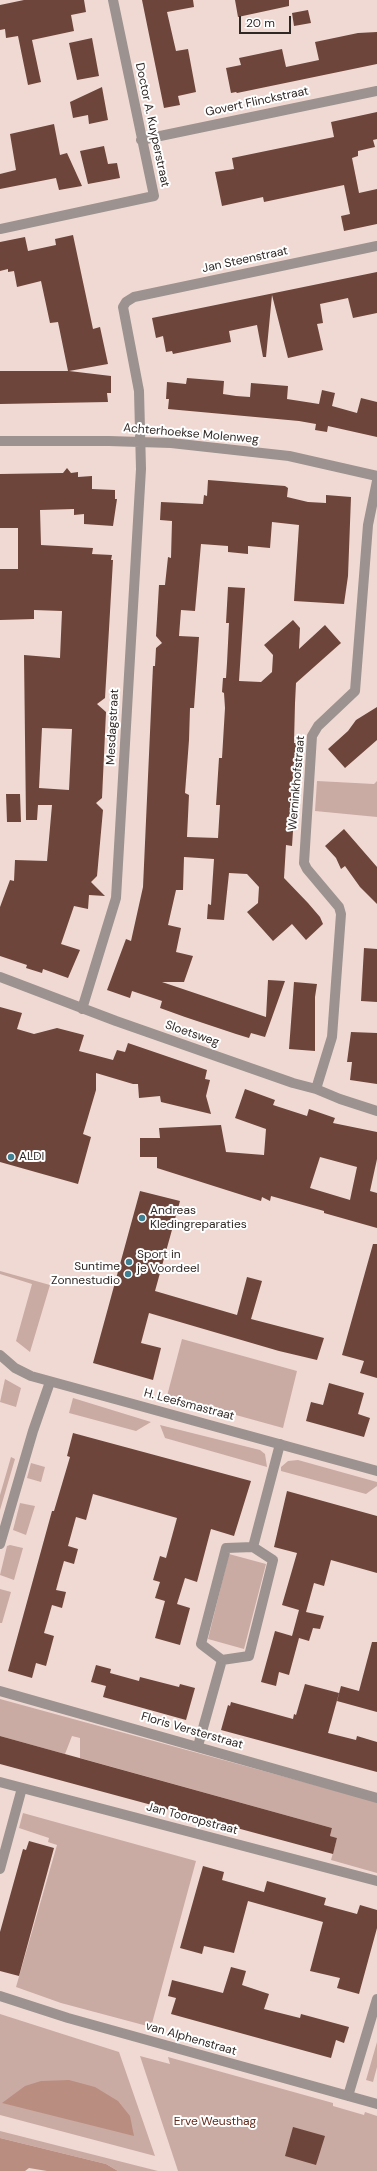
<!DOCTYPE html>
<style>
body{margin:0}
#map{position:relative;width:377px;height:2171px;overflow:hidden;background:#f0d9d3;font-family:"DM Sans",sans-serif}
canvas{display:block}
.scale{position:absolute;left:239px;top:16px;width:52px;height:18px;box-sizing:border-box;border:2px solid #302825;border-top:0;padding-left:5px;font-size:12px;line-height:14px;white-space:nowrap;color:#302825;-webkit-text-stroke:3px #fff;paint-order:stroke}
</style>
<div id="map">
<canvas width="377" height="2171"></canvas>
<div class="scale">20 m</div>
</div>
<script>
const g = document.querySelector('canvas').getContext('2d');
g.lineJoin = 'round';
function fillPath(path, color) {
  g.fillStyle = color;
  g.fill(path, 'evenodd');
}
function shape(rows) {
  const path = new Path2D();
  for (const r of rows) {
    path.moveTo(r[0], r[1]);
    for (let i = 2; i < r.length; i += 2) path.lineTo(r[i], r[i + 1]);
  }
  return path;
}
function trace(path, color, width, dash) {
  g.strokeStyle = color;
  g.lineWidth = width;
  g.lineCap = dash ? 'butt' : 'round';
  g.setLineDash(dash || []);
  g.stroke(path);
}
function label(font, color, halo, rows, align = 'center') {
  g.font = font + ' "DM Sans",sans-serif';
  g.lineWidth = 4;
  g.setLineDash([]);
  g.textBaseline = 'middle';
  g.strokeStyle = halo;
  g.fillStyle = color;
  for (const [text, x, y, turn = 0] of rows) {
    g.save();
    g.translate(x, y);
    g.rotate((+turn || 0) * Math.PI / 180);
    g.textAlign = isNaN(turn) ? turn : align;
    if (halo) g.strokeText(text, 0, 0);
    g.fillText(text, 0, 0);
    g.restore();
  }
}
fillPath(shape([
 [317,781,374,784,377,781,377,817,315,811],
 [0,1271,50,1285,30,1352,16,1341,32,1284,0,1274],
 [182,1339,297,1371,283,1428,167,1396],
 [5,1379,21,1388,16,1407,0,1402],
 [73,1398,151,1422,136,1431,69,1413],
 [160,1425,260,1450,265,1454,267,1467,165,1438],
 [11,1457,15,1459,0,1510,0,1495],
 [298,1460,377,1482,377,1486,366,1494,281,1471,281,1467,288,1461],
 [31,1463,45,1467,41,1482,27,1478],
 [20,1503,35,1506,26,1535,13,1530],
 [10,1545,23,1548,14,1580,0,1575,7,1546],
 [229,1554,266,1564,244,1649,208,1639],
 [0,1589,11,1592,2,1623,0,1623],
 [0,1699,377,1802,377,1873,331,1860,337,1838,330,1836,332,1828,80,1758,80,1738,72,1736,65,1754,0,1736],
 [23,1813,196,1861,151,2027,61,2003,16,1987,57,1845,48,1842,49,1838,19,1828],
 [0,2014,119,2052,155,2156,0,2115],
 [377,2042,377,2067,373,2082,366,2080],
 [140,2056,170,2064,168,2057,333,2103,333,2106,364,2115,365,2112,377,2116,377,2171,178,2171],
 [0,2131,158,2171,118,2171,106,2164,0,2138]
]), '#caaba3');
fillPath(shape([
 [69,2080,95,2087,118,2101,130,2116,134,2136,2,2103,25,2086,41,2081],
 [0,2138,106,2164,118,2171,47,2171,29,2168,25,2171,0,2171]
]), '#ba8d81');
fillPath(shape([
 [24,0,84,0,86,12,71,15,74,31,32,40,41,82,28,85,18,36,6,38,5,29,0,30,0,5],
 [142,0,193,0,194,7,167,12,176,51,188,49,196,92,178,96,180,105,164,108],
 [235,0,289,0,289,6,238,17],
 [308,10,311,23,294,26,292,13],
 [377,32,377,64,237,93,236,92,231,93,226,68,241,65,239,58,282,49,286,67,319,60,315,42,358,33],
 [92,38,99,76,77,80,69,43],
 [102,87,108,120,89,124,88,115,73,118,70,102],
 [377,112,377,139,373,140,375,147,358,151,358,156,352,158,359,193,377,189,377,224,344,231,341,216,350,214,344,185,264,202,263,197,222,206,215,172,234,169,232,158,334,137,331,122],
 [54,124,60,155,67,153,82,186,59,190,56,178,0,189,0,174,16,170,10,134],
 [104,146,108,164,117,163,120,178,88,184,80,151],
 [73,235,93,329,100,327,108,364,69,371,111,376,111,393,107,393,108,402,0,404,0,371,68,371,58,322,50,323,41,281,17,287,14,271,8,272,8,269,0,271,0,242,25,237,28,251,56,245,55,239],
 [377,272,377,313,353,318,348,298,320,304,323,323,317,324,323,350,288,358,272,295,266,357,263,357,257,325,229,331,231,342,173,354,172,351,166,352,163,336,156,338,152,318],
 [187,378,224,381,223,394,236,396,250,397,251,383,288,386,287,399,319,404,322,390,335,393,332,406,357,413,361,398,377,402,377,437,328,426,327,432,315,430,316,424,299,421,168,409,169,399,166,399,167,382,186,384],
 [67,468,71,473,78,472,78,477,92,476,92,489,115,490,115,499,117,499,113,526,84,524,84,514,74,515,74,509,40,510,41,545,93,548,92,554,112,555,111,560,113,560,105,698,97,704,106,712,102,798,96,803,103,810,97,876,91,882,105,896,89,895,88,909,74,906,61,944,80,950,68,978,43,969,42,973,26,968,27,965,0,956,0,907,10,880,14,881,15,860,47,861,52,805,38,805,37,820,26,820,24,655,60,658,62,611,34,610,34,619,0,620,0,569,18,569,18,528,0,528,0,474,63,473],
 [42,728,72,729,69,790,39,788],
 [208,480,285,486,288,488,287,497,308,502,326,503,326,495,351,497,348,576,344,604,294,601,299,525,272,522,270,548,248,546,248,554,228,552,228,546,201,544,195,611,181,610,179,636,199,637,194,708,190,708,189,740,185,793,189,795,187,837,218,838,220,805,216,805,219,758,222,758,225,708,224,693,222,692,223,678,226,678,227,663,229,623,226,623,228,587,245,588,239,681,261,682,272,672,273,655,264,645,293,620,300,628,299,649,325,625,341,643,296,683,295,703,294,743,300,743,290,792,296,786,292,846,286,845,284,878,308,903,320,917,323,924,306,940,292,924,273,941,247,912,258,903,259,887,247,874,229,873,224,920,207,919,208,904,211,905,214,859,184,857,183,890,176,890,168,925,181,928,176,952,193,956,184,982,162,982,266,1017,268,980,285,981,265,1037,251,1033,249,1038,236,1034,185,1017,160,1008,162,1001,132,991,130,998,107,990,126,939,131,941,143,887,153,666,155,666,156,648,162,643,156,636,159,585,165,585,168,557,171,558,172,521,160,520,161,502,203,504,204,495,207,496],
 [377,707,377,740,345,768,328,749,348,731,356,720],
 [6,794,20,794,21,822,7,822],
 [344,829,377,867,377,904,360,887,345,866,341,869,336,858,325,846],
 [364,948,377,949,377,1002,361,1001],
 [294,982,317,984,315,997,315,1051,289,1049],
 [0,1007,22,1013,17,1029,34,1034,57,1028,84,1035,79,1051,113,1060,117,1050,125,1052,128,1043,207,1070,205,1079,210,1080,206,1096,211,1114,161,1102,160,1096,139,1098,138,1084,133,1084,96,1073,96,1090,83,1134,91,1137,78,1184,0,1162],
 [351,1032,377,1033,377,1084,350,1080,352,1062,347,1062],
 [245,1089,275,1100,273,1105,307,1116,309,1109,335,1118,333,1123,377,1132,377,1159,370,1191,377,1193,377,1228,324,1213,324,1211,271,1196,270,1201,262,1197,261,1201,157,1168,157,1157,140,1157,140,1138,160,1138,159,1128,221,1125,226,1152,264,1155,266,1129,235,1118],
 [320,1157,357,1167,350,1200,310,1188],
 [140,1191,180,1201,155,1291,237,1315,247,1277,262,1281,251,1319,324,1338,317,1360,279,1351,149,1313,141,1343,161,1348,153,1380,93,1363],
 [373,1244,377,1244,377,1378,360,1373,364,1361,342,1355],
 [329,1383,364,1393,358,1414,370,1418,364,1437,306,1421,311,1402,323,1405],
 [73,1433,251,1481,234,1536,211,1529,197,1582,185,1578,177,1604,190,1608,180,1645,155,1638,165,1601,155,1598,160,1582,153,1580,160,1556,166,1558,177,1518,93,1494,86,1520,76,1517,68,1546,78,1549,74,1564,64,1561,60,1575,56,1590,66,1592,62,1608,52,1605,44,1633,54,1636,46,1666,36,1663,32,1678,8,1671,52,1511,54,1511,70,1457,67,1456],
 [287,1491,377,1516,377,1573,331,1560,324,1586,314,1583,306,1612,324,1616,320,1629,313,1628,309,1641,299,1638,289,1675,279,1672,276,1686,261,1682,275,1631,292,1636,299,1610,282,1605,297,1553,274,1547],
 [372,1642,377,1642,377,1712,337,1701,341,1686,359,1691],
 [96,1665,111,1669,110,1673,139,1681,140,1677,179,1687,180,1684,195,1688,186,1720,103,1697,106,1686,91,1682],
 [305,1684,339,1693,328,1733,356,1740,357,1736,377,1742,377,1772,221,1730,228,1705,230,1706,231,1702,293,1719,294,1714,296,1715],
 [0,1736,332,1828,330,1836,337,1838,333,1854,0,1764],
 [29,1841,54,1848,19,1976,0,1971,0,1932,23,1849,26,1850],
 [203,1866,224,1872,222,1880,264,1892,267,1881,326,1898,324,1905,357,1914,360,1905,377,1910,377,1928,359,1994,337,1988,340,1978,310,1971,323,1922,248,1901,234,1953,204,1946,202,1954,180,1948],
 [231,1967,246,1971,242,1985,269,1994,264,2009,300,2018,301,2014,349,2027,344,2043,336,2040,331,2058,171,2014,176,1998,168,1996,172,1980,223,1993],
 [293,2127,325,2136,316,2165,285,2156]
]), '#6d453a');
trace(shape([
 [141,140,377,91],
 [0,229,154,196,113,0],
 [0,441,109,441,171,443,289,456,377,476],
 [0,977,116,1021,293,1083,316,1089,340,1099,377,1111],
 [82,1009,116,898,141,469,139,391,123,307,126,302,134,297,377,246],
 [316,1089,332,1037,341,914,339,907,307,869,304,863,312,736,318,726,355,691,368,525,377,481],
 [0,1544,33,1431,50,1382],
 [253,1547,273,1560,249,1656,222,1660,201,1644,226,1548,253,1547],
 [253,1547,280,1444],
 [0,1691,377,1798],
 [198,1746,222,1660],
 [0,1782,377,1881],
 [0,1869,22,1788],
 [0,1996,68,2018,377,2104],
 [348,2096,377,1999]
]), '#9c928f', 10);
trace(shape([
 [0,1355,15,1368,31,1376,377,1471]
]), '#9c928f', 10);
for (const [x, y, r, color] of [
 [11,1157,4,"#3f8192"],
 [142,1218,4,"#3f8192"],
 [129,1262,4,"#3f8192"],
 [128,1274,4,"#3f8192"]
]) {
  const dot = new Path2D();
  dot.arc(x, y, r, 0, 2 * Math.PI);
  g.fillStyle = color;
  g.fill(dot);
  trace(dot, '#fff', 1.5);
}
label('12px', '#302825', '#fff', [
 ["Govert Flinckstraat",257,102,-12],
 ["Doctor A. Kuyperstraat",152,125,78],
 ["Jan Steenstraat",245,260,-12],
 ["Achterhoekse Molenweg",191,434,5],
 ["Mesdagstraat",113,727,-87],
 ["Werninkhofstraat",297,783,-85],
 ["Sloetsweg",192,1034,19],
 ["H. Leefsmastraat",189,1405,15],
 ["Floris Versterstraat",192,1731,16],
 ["Jan Tooropstraat",192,1819,15],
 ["van Alphenstraat",191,2039,16]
]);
label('12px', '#302825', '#fff', [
 ["ALDI",19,1157],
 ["Andreas",150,1211],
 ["Kledingreparaties",150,1225],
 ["Sport in",137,1255],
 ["je Voordeel",137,1269],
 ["Suntime",120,1267,"right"],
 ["Zonnestudio",120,1281,"right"]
], 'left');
label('12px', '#652a1b', '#fff', [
 ["Erve Weusthag",215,2122]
]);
</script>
